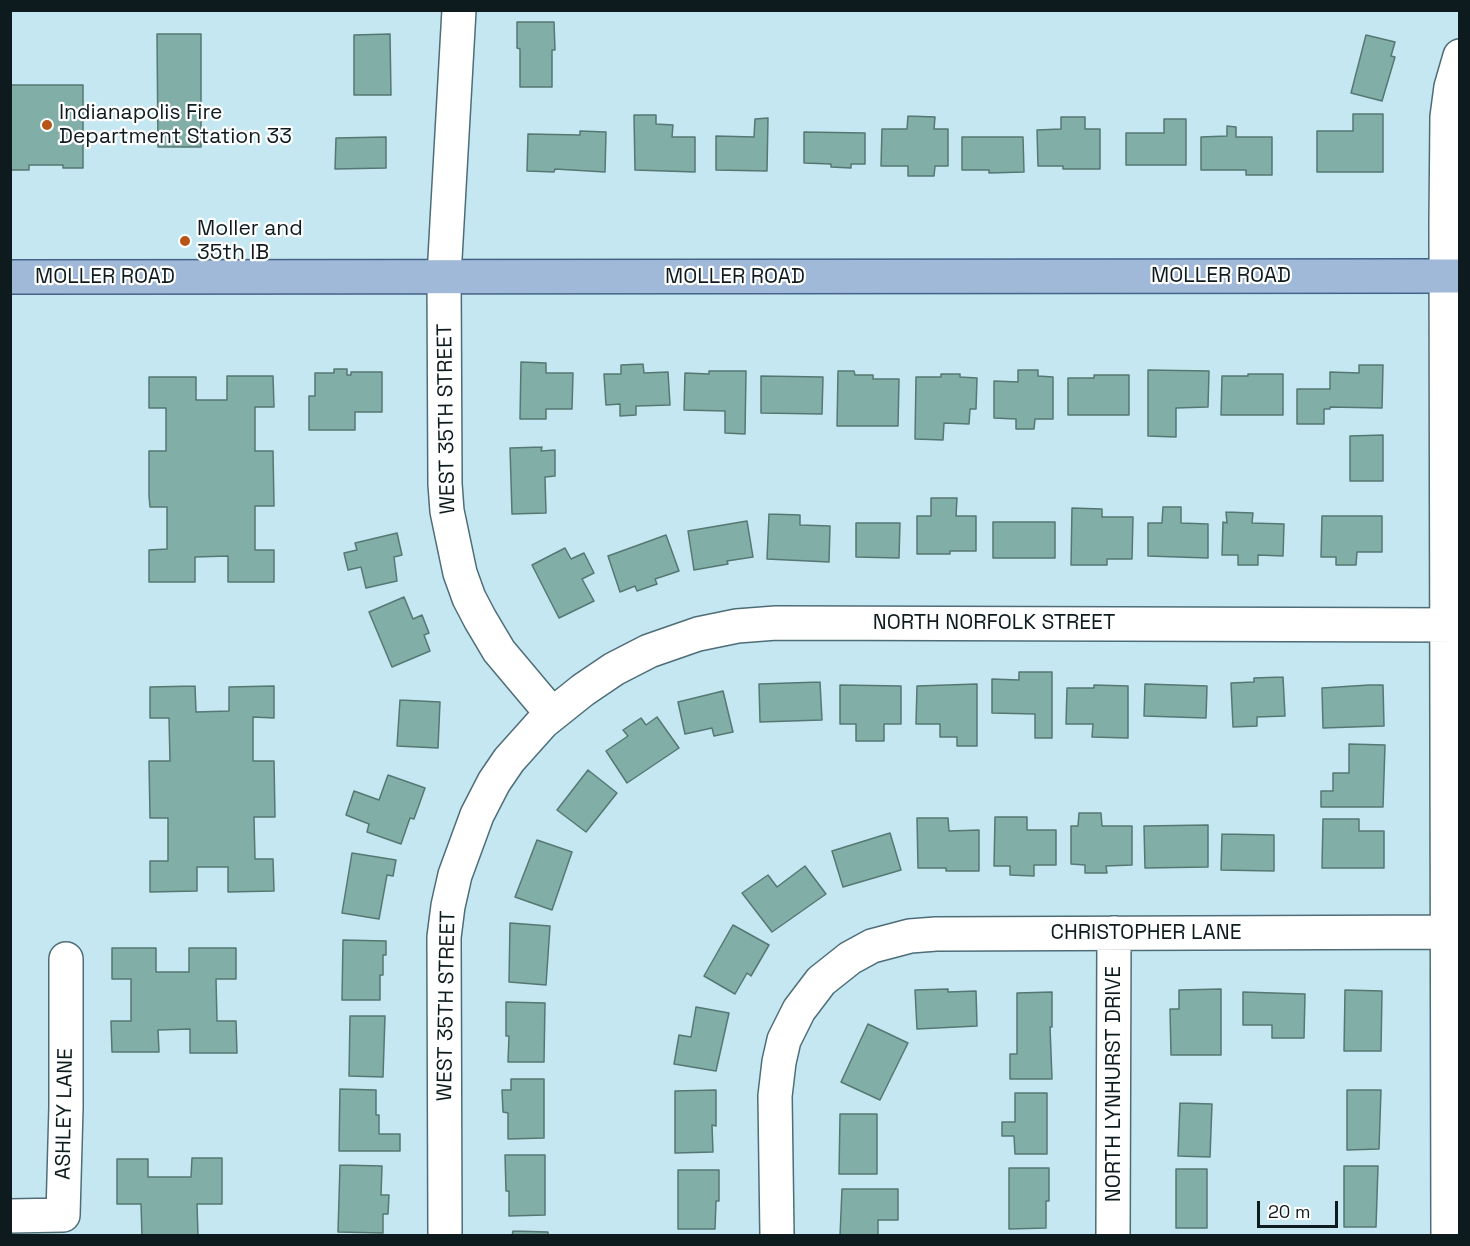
<!DOCTYPE html>
<style>
body{margin:0}
#map{position:relative;width:1470px;height:1246px;overflow:hidden;background:#c4e7f2;font-family:"Space Grotesk",sans-serif}
canvas{display:block}
.frame{position:absolute;inset:0;border:12px solid #0d1a1e;pointer-events:none}
.scale{position:absolute;left:1257px;top:1201px;width:81px;height:27px;box-sizing:border-box;border:3px solid #0d1a1e;border-top:0;padding-left:8px;font-size:18px;line-height:21px;white-space:nowrap;color:#0d1a1e;-webkit-text-stroke:4px #fff;paint-order:stroke}
</style>
<div id="map">
<canvas width="1470" height="1246"></canvas>
<div class="frame"></div>
<div class="scale">20 m</div>
</div>
<script>
const g = document.querySelector('canvas').getContext('2d');
g.lineJoin = 'round';
function fillPath(path, color) {
  g.fillStyle = color;
  g.fill(path, 'evenodd');
}
function shape(rows) {
  const path = new Path2D();
  for (const r of rows) {
    path.moveTo(r[0], r[1]);
    for (let i = 2; i < r.length; i += 2) path.lineTo(r[i], r[i + 1]);
  }
  return path;
}
function trace(path, color, width, dash) {
  g.strokeStyle = color;
  g.lineWidth = width;
  g.lineCap = dash ? 'butt' : 'round';
  g.setLineDash(dash || []);
  g.stroke(path);
}
function label(font, color, halo, rows, align = 'center') {
  g.font = font + ' "Space Grotesk",sans-serif';
  g.lineWidth = 4.5;
  g.setLineDash([]);
  g.textBaseline = 'middle';
  g.strokeStyle = halo;
  g.fillStyle = color;
  for (const [text, x, y, turn = 0] of rows) {
    g.save();
    g.translate(x, y);
    g.rotate((+turn || 0) * Math.PI / 180);
    g.textAlign = isNaN(turn) ? turn : align;
    if (halo) g.strokeText(text, 0, 0);
    g.fillText(text, 0, 0);
    g.restore();
  }
}
const building = shape([
 [517,22,554,22,555,50,552,50,552,87,520,87,520,49,517,48,517,22],
 [157,34,201,34,201,147,158,147,157,34],
 [390,34,391,95,354,95,354,35,390,34],
 [1366,35,1395,42,1391,56,1395,57,1382,101,1351,93,1366,35],
 [10,85,83,85,83,168,63,168,63,165,29,165,29,170,10,170,10,85],
 [1353,114,1383,114,1383,172,1317,172,1317,131,1353,131,1353,114],
 [634,115,656,115,656,124,673,125,672,137,695,137,695,172,635,170,634,115],
 [908,116,935,117,934,129,948,129,948,166,935,166,934,176,908,176,908,166,881,166,882,129,907,129,908,116],
 [1061,117,1085,117,1085,129,1100,129,1100,169,1063,169,1063,166,1038,166,1037,130,1061,129,1061,117],
 [768,118,767,171,716,170,716,136,754,137,755,119,768,118],
 [1164,119,1186,119,1186,165,1126,165,1126,133,1164,133,1164,119],
 [1227,126,1236,127,1236,137,1272,137,1272,175,1246,175,1246,170,1201,170,1201,137,1227,136,1227,126],
 [580,131,606,132,605,172,555,169,554,172,527,171,528,134,580,135,580,131],
 [804,132,865,133,865,164,851,164,851,168,831,167,831,164,804,163,804,132],
 [386,137,386,168,335,169,336,138,386,137],
 [962,137,1023,137,1024,172,989,173,989,170,962,170,962,137],
 [521,362,546,363,546,373,573,373,572,409,546,409,546,419,520,419,521,362],
 [643,364,644,373,668,372,670,405,636,406,636,415,620,416,620,404,606,405,604,374,621,374,621,365,643,364],
 [1359,365,1383,365,1382,408,1330,407,1330,409,1324,409,1324,424,1297,424,1297,389,1330,389,1330,372,1359,373,1359,365],
 [334,369,347,369,347,375,351,375,351,372,382,372,382,412,355,412,355,430,309,430,309,396,315,396,315,373,334,373,334,369],
 [1018,370,1038,370,1038,376,1053,377,1053,419,1035,419,1034,429,1016,429,1016,419,994,418,994,381,1018,382,1018,370],
 [1148,370,1209,371,1208,407,1176,408,1176,437,1148,436,1148,370],
 [709,371,746,371,745,434,725,433,725,411,684,410,685,373,709,374,709,371],
 [838,371,854,371,855,375,873,375,873,379,899,379,898,426,837,426,838,371],
 [941,374,960,374,960,377,977,378,976,409,970,409,969,424,944,423,943,440,915,439,916,377,941,377,941,374],
 [1248,374,1283,374,1283,415,1221,415,1222,376,1248,376,1248,374],
 [1094,375,1129,375,1129,415,1068,415,1068,378,1094,378,1094,375],
 [227,376,273,376,274,407,255,407,255,451,273,451,274,506,255,506,255,550,274,550,274,582,228,582,228,556,195,557,195,582,149,582,149,550,167,549,167,507,150,507,149,496,149,451,166,451,166,408,149,408,149,377,196,377,196,400,227,400,227,376],
 [761,376,823,377,822,414,761,413,761,376],
 [1383,435,1383,481,1350,481,1350,436,1383,435],
 [542,447,541,451,555,450,555,476,545,477,546,513,512,514,510,448,542,447],
 [931,498,957,498,956,516,976,516,976,551,950,551,950,554,917,554,917,516,931,516,931,498],
 [1163,507,1181,507,1181,523,1208,524,1208,558,1148,556,1148,523,1162,523,1163,507],
 [1072,508,1102,509,1102,517,1133,517,1132,559,1107,559,1107,565,1071,565,1072,508],
 [1226,512,1253,513,1252,523,1284,524,1283,556,1258,555,1258,565,1238,565,1238,555,1222,555,1223,522,1227,523,1226,512],
 [769,514,800,515,800,525,830,526,829,562,767,559,769,514],
 [1322,516,1382,516,1382,552,1357,552,1356,565,1336,565,1336,557,1321,557,1322,516],
 [747,521,753,557,727,561,728,564,694,570,688,531,747,521],
 [993,522,1055,522,1055,558,993,558,993,522],
 [856,523,900,523,899,558,856,557,856,523],
 [397,533,402,555,394,557,397,581,366,588,361,567,348,570,344,553,357,550,355,543,397,533],
 [666,535,679,571,655,579,657,584,637,591,635,586,620,592,608,556,666,535],
 [565,548,571,559,584,553,594,573,582,579,594,601,559,618,532,565,565,548],
 [404,597,413,619,422,615,429,633,424,635,430,651,392,667,369,612,404,597],
 [1019,672,1052,672,1052,738,1035,738,1035,714,992,713,992,679,1019,680,1019,672],
 [1283,677,1285,716,1257,717,1257,726,1233,727,1231,683,1254,682,1254,678,1283,677],
 [820,682,822,720,760,722,759,684,820,682],
 [977,684,977,746,957,746,957,737,940,737,940,724,916,724,917,686,977,684],
 [1145,684,1207,686,1206,718,1144,716,1145,684],
 [840,685,901,686,901,724,884,724,884,741,856,741,856,724,840,724,840,685],
 [1094,685,1128,686,1128,738,1092,737,1093,724,1066,724,1067,688,1094,688,1094,685],
 [1369,685,1383,685,1384,726,1323,728,1322,688,1369,685],
 [195,686,196,712,229,711,229,687,274,686,274,718,253,717,253,761,274,761,275,817,254,817,255,859,273,859,274,891,228,892,228,867,197,867,197,891,150,892,150,861,168,861,168,818,150,818,149,761,170,761,169,718,150,718,150,687,195,686],
 [723,691,733,732,714,736,712,728,685,734,678,702,723,691],
 [400,700,440,702,438,748,397,746,400,700],
 [657,717,679,748,627,783,606,751,628,736,623,730,641,718,646,725,657,717],
 [1349,744,1385,745,1383,807,1321,807,1321,791,1333,791,1333,773,1349,773,1349,744],
 [588,770,617,793,586,832,557,810,588,770],
 [388,775,425,788,414,819,410,818,401,844,367,832,369,824,346,815,354,791,379,800,388,775],
 [1079,813,1101,813,1102,826,1132,826,1132,865,1106,866,1107,873,1085,873,1085,865,1071,864,1071,826,1078,826,1079,813],
 [995,817,1027,817,1027,830,1056,830,1056,865,1034,865,1034,876,1010,875,1010,866,994,866,995,817],
 [917,818,948,818,949,831,979,830,979,871,946,871,946,868,918,868,917,818],
 [1323,819,1359,819,1359,831,1384,831,1384,868,1322,868,1323,819],
 [1208,825,1208,867,1145,868,1144,826,1208,825],
 [890,833,901,870,843,887,832,851,890,833],
 [1222,834,1274,835,1274,871,1221,870,1222,834],
 [537,840,572,852,552,910,515,897,537,840],
 [352,853,396,860,393,876,387,875,379,919,342,913,352,853],
 [805,866,826,894,772,932,742,893,768,875,777,887,805,866],
 [510,923,550,926,546,985,509,982,510,923],
 [733,925,769,945,751,976,747,973,735,994,704,976,733,925],
 [343,940,386,941,386,955,383,955,383,975,380,975,380,1000,342,1000,343,940],
 [112,948,156,948,156,972,189,972,189,948,236,948,236,979,216,979,217,1021,236,1021,237,1053,190,1053,190,1029,158,1030,159,1052,112,1052,111,1021,131,1021,131,979,112,979,112,948],
 [948,989,948,992,976,991,977,1026,917,1029,915,990,948,989],
 [1221,989,1221,1055,1171,1055,1170,1009,1179,1009,1179,990,1221,989],
 [1345,990,1382,991,1381,1051,1344,1051,1345,990],
 [1052,992,1052,1027,1050,1027,1052,1079,1010,1079,1010,1054,1017,1054,1017,993,1052,992],
 [1243,992,1305,994,1304,1038,1272,1038,1272,1025,1243,1025,1243,992],
 [506,1002,545,1003,544,1062,508,1062,509,1036,506,1036,506,1002],
 [696,1007,729,1013,716,1071,674,1064,679,1035,691,1037,696,1007],
 [350,1016,385,1016,383,1077,349,1076,350,1016],
 [868,1024,908,1043,880,1100,841,1082,868,1024],
 [511,1079,544,1079,544,1138,508,1139,508,1113,503,1112,502,1090,511,1090,511,1079],
 [340,1089,376,1090,376,1115,379,1115,379,1134,400,1134,400,1151,339,1151,340,1089],
 [716,1090,716,1126,712,1125,713,1152,675,1153,675,1091,716,1090],
 [1347,1090,1381,1090,1379,1149,1347,1150,1347,1090],
 [1015,1093,1047,1093,1047,1154,1015,1154,1014,1136,1002,1136,1002,1122,1015,1122,1015,1093],
 [1180,1103,1212,1104,1210,1157,1178,1156,1180,1103],
 [840,1114,877,1114,877,1174,839,1174,840,1114],
 [505,1155,545,1155,545,1215,509,1216,509,1191,506,1191,505,1155],
 [192,1158,222,1158,222,1204,197,1204,198,1236,142,1236,141,1204,117,1204,117,1159,148,1159,148,1177,191,1177,192,1158],
 [340,1165,382,1166,381,1195,389,1195,388,1214,383,1214,383,1233,338,1232,340,1165],
 [1344,1166,1378,1166,1376,1227,1344,1227,1344,1166],
 [1009,1168,1049,1168,1049,1201,1046,1201,1046,1228,1009,1229,1009,1168],
 [1176,1169,1207,1169,1207,1228,1176,1228,1176,1169],
 [678,1170,719,1170,719,1201,716,1201,715,1229,678,1229,678,1170],
 [842,1189,898,1189,898,1220,878,1220,878,1236,840,1236,842,1189],
 [513,1231,548,1232,548,1236,512,1236,513,1231]
]);
fillPath(building, '#81aea7');
trace(building, '#567873', 1.5);
const minor = shape([
 [459,10,444,276,445,484,447,511,460,573,469,598,480,619,499,651,552,714],
 [10,1216,63,1215,66,1107,66,959],
 [445,1236,444,937,448,906,455,875,477,815,494,782,509,760,543,722,583,690,614,669,649,651,698,634,737,626,776,623,1460,625],
 [777,1236,775,1096,779,1062,784,1040,799,1010,821,981,850,958,872,946,910,936,936,934,1460,932],
 [1113,1236,1114,933],
 [1448,1236,1446,223,1447,117,1451,87,1460,56]
]);
const major = shape([
 [10,277,1460,276]
]);
trace(minor, '#4e6d77', 36);
trace(major, '#446387', 36);
trace(minor, '#fff', 33);
trace(major, '#a0b9d9', 33);
for (const [x, y, r, color] of [
 [47,125,6,"#b65517"],
 [185,241,6,"#b65517"]
]) {
  const dot = new Path2D();
  dot.arc(x, y, r, 0, 2 * Math.PI);
  g.fillStyle = color;
  g.fill(dot);
  trace(dot, '#fff', 2);
}
label('21px', '#0d1a1e', '#fff', [
 ["Indianapolis Fire",59,113],
 ["Department Station 33",59,137],
 ["Moller and",197,229],
 ["35th IB",197,253]
], 'left');
label('21px', '#0d1a1e', '#fff', [
 ["MOLLER ROAD",1221,276],
 ["MOLLER ROAD",105,277],
 ["MOLLER ROAD",735,277],
 ["WEST 35TH STREET",447,419,-91],
 ["NORTH NORFOLK STREET",994,623],
 ["CHRISTOPHER LANE",1146,933],
 ["WEST 35TH STREET",447,1006,-89],
 ["NORTH LYNHURST DRIVE",1114,1084,-90],
 ["ASHLEY LANE",65,1114,-89]
]);
</script>
